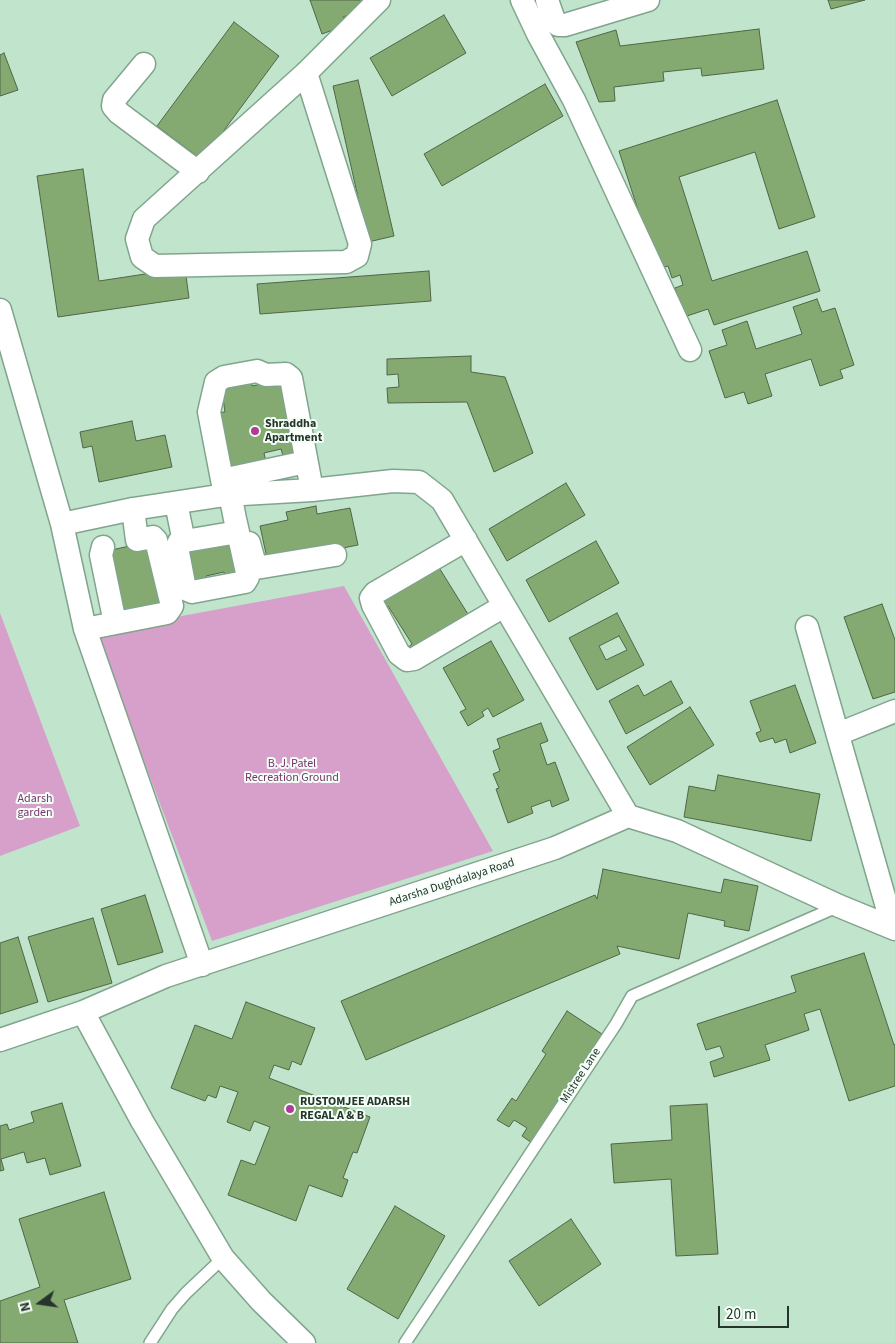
<!DOCTYPE html>
<style>
body{margin:0}
#map{position:relative;width:895px;height:1343px;overflow:hidden;background:#c0e5cc;font-family:"Source Sans 3",sans-serif}
canvas{display:block}
.north{position:absolute;left:15px;top:1278px;width:50px;height:50px;-webkit-text-stroke:4px #f3fff7;paint-order:stroke;rotate:256deg;font-size:14px;font-weight:700;line-height:20px;text-align:center;color:#26352b}
.north::after{content:'';display:block;margin:auto;width:18px;height:22px;background:#26352b;clip-path:polygon(50% 0,100% 100%,50% 72%,0 100%)}
.scale{position:absolute;left:718px;top:1306px;width:71px;height:22px;box-sizing:border-box;border:2px solid #26352b;border-top:0;padding-left:6px;font-size:15px;line-height:18px;white-space:nowrap;color:#26352b;-webkit-text-stroke:4px #f3fff7;paint-order:stroke}
</style>
<div id="map">
<canvas width="895" height="1343"></canvas>
<div class="north">N</div>
<div class="scale">20 m</div>
</div>
<script>
const g = document.querySelector('canvas').getContext('2d');
g.lineJoin = 'round';
function fillPath(path, color) {
  g.fillStyle = color;
  g.fill(path, 'evenodd');
}
function shape(rows) {
  const path = new Path2D();
  for (const r of rows) {
    path.moveTo(r[0], r[1]);
    for (let i = 2; i < r.length; i += 2) path.lineTo(r[i], r[i + 1]);
  }
  return path;
}
function trace(path, color, width, dash) {
  g.strokeStyle = color;
  g.lineWidth = width;
  g.lineCap = dash ? 'butt' : 'round';
  g.setLineDash(dash || []);
  g.stroke(path);
}
function label(font, color, halo, rows, align = 'center') {
  g.font = font + ' "Source Sans 3",sans-serif';
  g.lineWidth = 4;
  g.setLineDash([]);
  g.textBaseline = 'middle';
  g.strokeStyle = halo;
  g.fillStyle = color;
  for (const [text, x, y, turn = 0] of rows) {
    g.save();
    g.translate(x, y);
    g.rotate((+turn || 0) * Math.PI / 180);
    g.textAlign = isNaN(turn) ? turn : align;
    if (halo) g.strokeText(text, 0, 0);
    g.fillText(text, 0, 0);
    g.restore();
  }
}
fillPath(shape([
 [344,586,493,851,212,941,95,632],
 [0,613,80,826,0,856]
]), '#d7a0ca');
const building = shape([
 [310,0,360,0,363,9,343,17,346,25,322,34,310,0],
 [828,0,865,0,831,9,828,0],
 [444,15,466,53,392,96,370,58,444,15],
 [234,22,279,56,202,160,157,126,234,22],
 [759,29,764,69,702,76,701,68,663,72,664,81,614,87,615,101,599,102,576,42,616,30,620,46,759,29],
 [4,53,18,90,0,96,0,55,4,53],
 [358,80,394,236,368,242,333,86,358,80],
 [545,84,563,116,442,186,424,154,545,84],
 [777,100,815,217,779,229,755,152,679,177,712,281,807,251,820,291,714,325,708,309,684,317,675,288,683,285,680,275,672,278,668,266,657,269,619,151,777,100],
 [83,169,99,281,185,268,189,298,58,317,37,176,83,169],
 [429,271,431,301,260,314,257,284,429,271],
 [817,299,822,312,835,308,854,365,840,370,843,378,820,386,811,359,765,374,772,396,748,404,744,392,725,398,709,351,727,345,722,330,747,321,756,349,802,334,793,307,817,299],
 [471,356,471,372,505,377,533,453,494,472,467,402,388,403,387,388,399,387,398,374,387,375,387,359,471,356],
 [250,377,252,386,281,380,297,456,284,459,281,449,264,453,266,462,228,476,215,413,225,412,221,385,250,377],
 [132,421,136,441,165,435,172,467,99,482,92,446,83,448,80,432,132,421],
 [566,483,585,515,507,561,489,529,566,483],
 [316,506,317,514,350,508,358,545,268,563,260,526,288,520,286,512,316,506],
 [235,537,244,578,226,581,224,572,206,576,208,585,189,589,181,548,235,537],
 [152,541,165,605,120,614,107,551,152,541],
 [596,541,619,583,549,622,526,580,596,541],
 [438,566,471,619,411,656,407,648,412,644,388,606,383,609,379,602,438,566],
 [882,604,895,640,895,692,873,699,844,617,882,604],
 [617,613,644,665,597,690,569,638,617,613],
 [619,636,627,650,606,660,599,646,619,636],
 [491,641,524,700,493,717,488,708,482,712,484,716,468,726,460,712,466,709,443,668,491,641],
 [671,681,683,703,626,734,609,701,638,685,644,696,671,681],
 [795,685,816,743,790,753,786,739,775,743,773,738,760,742,756,733,761,731,750,701,795,685],
 [690,707,714,745,650,785,627,747,690,707],
 [541,723,548,741,540,744,547,765,555,762,569,800,552,807,550,800,531,807,533,813,508,823,496,789,499,788,493,774,500,771,493,751,500,748,497,739,541,723],
 [718,775,820,794,811,841,684,817,689,786,715,791,718,775],
 [603,869,721,893,724,879,758,886,749,931,724,926,725,921,688,913,679,959,617,946,620,954,366,1060,341,1001,595,895,597,899,603,869],
 [145,895,163,952,118,965,101,909,145,895],
 [93,918,112,983,48,1002,28,937,93,918],
 [18,937,38,1002,0,1014,0,943,18,937],
 [864,953,894,1045,895,1044,895,1086,849,1101,820,1009,804,1014,809,1030,765,1045,770,1060,714,1077,710,1062,724,1057,720,1046,706,1050,697,1024,796,992,791,976,864,953],
 [246,1002,315,1028,301,1065,292,1061,289,1070,274,1065,269,1078,370,1117,357,1153,353,1152,343,1178,348,1180,342,1197,309,1185,296,1221,228,1195,241,1160,255,1165,270,1127,254,1121,250,1131,227,1122,238,1092,220,1086,216,1098,208,1095,205,1101,171,1088,195,1025,232,1039,246,1002],
 [567,1011,602,1034,532,1143,522,1136,527,1128,514,1120,509,1127,497,1120,512,1098,516,1101,546,1054,542,1051,567,1011],
 [62,1103,81,1166,50,1175,45,1158,27,1163,24,1152,1,1159,4,1170,0,1171,0,1126,7,1124,9,1130,34,1122,31,1112,62,1103],
 [707,1104,718,1254,676,1256,671,1179,614,1183,611,1144,672,1140,670,1106,707,1104],
 [104,1192,131,1279,64,1300,78,1343,0,1343,0,1301,40,1287,19,1219,104,1192],
 [395,1206,445,1236,398,1319,347,1289,395,1206],
 [571,1219,601,1264,539,1306,509,1261,571,1219]
]);
fillPath(building, '#84aa71');
trace(building, '#516547', 1);
const lane = shape([
 [150,1343,172,1309,186,1293,223,1258],
 [405,1343,616,1024,632,996,839,906]
]);
const street = shape([
 [522,0,538,34,574,100,690,350],
 [547,0,554,20,558,25,565,25,648,0],
 [144,64,114,100,113,106,119,113,198,172],
 [306,73,360,244,357,256,346,262,155,266,142,257,137,239,144,219,306,73,379,0],
 [0,310,62,524,133,509,225,495,312,490,393,481,419,482,442,500,628,816],
 [222,480,306,462],
 [230,494,235,519,238,532,248,577,245,582,192,592,185,589,177,547,179,542,238,532],
 [225,495,209,412,216,382,224,377,257,371,266,375,286,374,291,378,312,490],
 [176,503,184,542],
 [62,524,85,629,202,965],
 [466,540,375,593,371,598,373,605,399,654,407,660,414,659,504,606],
 [249,543,256,568,335,555],
 [103,547,101,555,115,623],
 [807,627,893,928],
 [85,629,167,613,172,606,156,540,153,537,137,540,133,509],
 [838,734,895,711],
 [83,1012,142,1121,223,1258,261,1301,304,1343],
 [0,1040,83,1012,166,976,555,848,628,816,677,831,839,906,895,929]
]);
trace(lane, '#81a48c', 14);
trace(street, '#81a48c', 25);
trace(lane, '#fff', 11);
trace(street, '#fff', 22);
for (const [x, y, r, color] of [
 [255,431,5,"#ad3d99"],
 [290,1109,5,"#ad3d99"]
]) {
  const dot = new Path2D();
  dot.arc(x, y, r, 0, 2 * Math.PI);
  g.fillStyle = color;
  g.fill(dot);
  trace(dot, '#f3fff7', 2);
}
label('bold 12px', '#26352b', '#f3fff7', [
 ["Shraddha",265,424],
 ["Apartment",265,438],
 ["RUSTOMJEE ADARSH",300,1102],
 ["REGAL A & B",300,1116]
], 'left');
label('12px', '#7a356d', '#f3fff7', [
 ["B. J. Patel",292,764],
 ["Recreation Ground",292,778],
 ["Adarsh",35,799],
 ["garden",35,813]
]);
label('12px', '#26352b', '#f3fff7', [
 ["Adarsha Dughdalaya Road",452,883,-18],
 ["Mistree Lane",581,1076,-57]
]);
</script>
